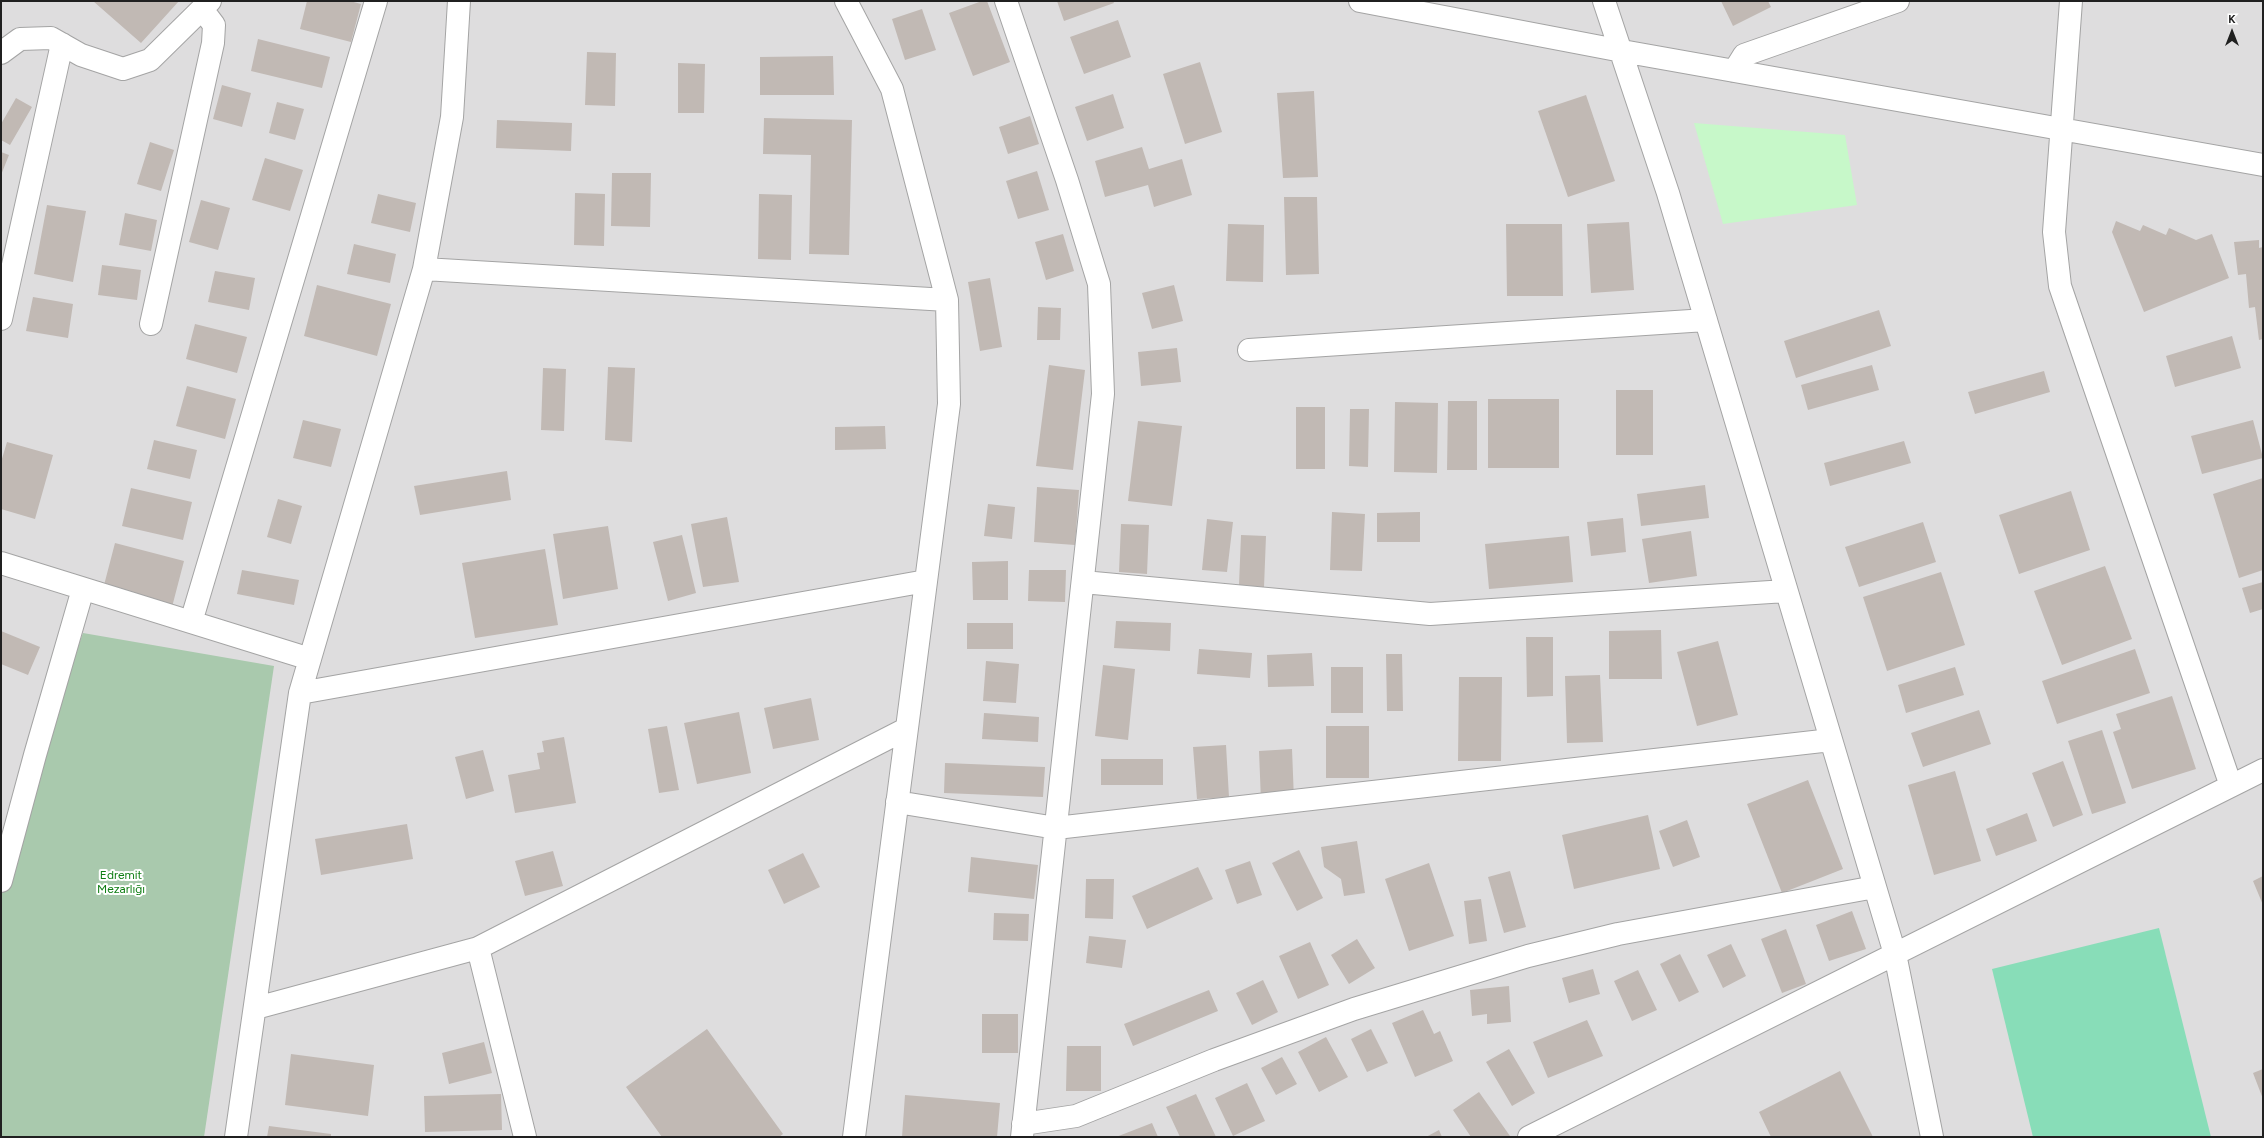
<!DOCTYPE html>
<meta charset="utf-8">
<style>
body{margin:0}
#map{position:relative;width:2264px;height:1138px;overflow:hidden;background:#f1ede7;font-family:Figtree,sans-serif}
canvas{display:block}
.frame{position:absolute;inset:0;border:2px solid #202020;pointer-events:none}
.north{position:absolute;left:2212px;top:12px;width:40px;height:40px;-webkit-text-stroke:3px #fff;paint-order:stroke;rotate:0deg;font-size:11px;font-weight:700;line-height:16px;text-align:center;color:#202020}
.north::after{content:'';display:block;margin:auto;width:14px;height:18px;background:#202020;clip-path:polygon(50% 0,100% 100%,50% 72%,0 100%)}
</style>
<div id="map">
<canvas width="2264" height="1138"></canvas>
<div class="frame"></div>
<div class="north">K</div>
</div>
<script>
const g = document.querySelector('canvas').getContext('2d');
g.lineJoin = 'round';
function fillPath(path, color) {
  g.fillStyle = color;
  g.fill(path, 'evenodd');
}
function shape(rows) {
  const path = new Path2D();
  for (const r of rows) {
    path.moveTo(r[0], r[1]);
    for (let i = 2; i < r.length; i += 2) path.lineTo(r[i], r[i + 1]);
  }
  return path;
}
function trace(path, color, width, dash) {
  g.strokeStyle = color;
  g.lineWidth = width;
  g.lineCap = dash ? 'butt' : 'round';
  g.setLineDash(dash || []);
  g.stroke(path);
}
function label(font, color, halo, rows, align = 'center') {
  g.font = font + ' Figtree,sans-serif';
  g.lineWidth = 4;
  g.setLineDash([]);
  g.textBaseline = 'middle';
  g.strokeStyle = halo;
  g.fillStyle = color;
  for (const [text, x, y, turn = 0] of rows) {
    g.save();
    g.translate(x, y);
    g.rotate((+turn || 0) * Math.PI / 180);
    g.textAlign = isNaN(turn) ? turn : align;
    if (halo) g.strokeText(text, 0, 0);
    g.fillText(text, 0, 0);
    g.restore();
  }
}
fillPath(shape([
 [1,1,2263,1,2263,1137,1,1137]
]), '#deddde');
fillPath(shape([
 [83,633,274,666,204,1137,1,1137,1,860]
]), '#a9c9ad');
fillPath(shape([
 [1694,123,1845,135,1857,205,1723,224]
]), '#c7f8c9');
fillPath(shape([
 [2159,928,2211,1137,2033,1137,1992,969]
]), '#88ddb8');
fillPath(shape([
 [93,1,179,1,141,43],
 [307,1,350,1,361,4,351,42,300,29],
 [982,1,987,1,1010,62,973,76,949,13],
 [1057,1,1113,1,1114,3,1064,21],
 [1721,1,1768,1,1771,7,1733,26],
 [922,9,936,50,905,60,892,19],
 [1118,20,1131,57,1084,74,1070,37],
 [258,39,330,57,322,88,251,71],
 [587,52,616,53,615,106,585,105],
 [833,56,834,95,760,95,760,57],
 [1200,62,1222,132,1185,144,1163,74],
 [678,63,705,64,704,113,678,113],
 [222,85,251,93,242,127,213,119],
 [1314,91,1318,177,1283,178,1277,93],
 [1113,94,1124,128,1087,141,1075,107],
 [1586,95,1615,181,1568,197,1538,111],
 [16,98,32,107,10,145,1,140,1,124],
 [277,102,304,109,295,140,269,133],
 [1030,116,1039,144,1008,154,999,127],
 [764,118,852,120,849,255,809,254,811,155,763,154],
 [497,120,572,123,571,151,496,148],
 [150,142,174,150,161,191,137,184],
 [1142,147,1149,169,1182,159,1192,195,1154,207,1148,185,1105,197,1095,161],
 [1,152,9,155,1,175],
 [265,158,303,170,290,211,252,200],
 [1037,171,1049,210,1018,219,1006,181],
 [612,173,651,173,650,227,611,226],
 [575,193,605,194,604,246,574,245],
 [378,194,416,203,410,232,371,223],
 [759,194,792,195,791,260,758,259],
 [1284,197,1317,197,1319,274,1286,275],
 [201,200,230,208,218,250,189,242],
 [47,205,86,211,73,282,34,274],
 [125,213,157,220,151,251,119,245],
 [2116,221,2140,231,2143,225,2166,235,2169,228,2196,240,2212,234,2229,278,2144,312,2112,232],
 [1629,222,1634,290,1591,293,1587,224],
 [1228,224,1264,225,1263,282,1226,281],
 [1506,224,1562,224,1563,296,1507,296],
 [1063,234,1074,271,1046,280,1035,242],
 [2259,240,2259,248,2263,247,2263,339,2259,340,2255,307,2249,308,2246,274,2238,275,2234,242],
 [354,244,396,254,390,283,347,274],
 [102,265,141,270,137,300,98,295],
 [215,271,255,278,249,310,208,302],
 [990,278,1002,347,980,351,968,282],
 [317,285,391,304,377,356,304,336],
 [1174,285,1183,321,1152,329,1142,293],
 [33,297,73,304,68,338,26,331],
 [1038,307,1061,308,1060,340,1037,340],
 [1879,310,1891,346,1796,378,1784,341],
 [195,324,247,337,237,373,186,359],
 [2232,336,2241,368,2175,387,2166,356],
 [1177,348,1181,382,1141,386,1138,352],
 [1049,365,1085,370,1073,470,1036,466],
 [1872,365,1879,390,1808,410,1801,385],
 [608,367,635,368,632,442,605,440],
 [543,368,566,369,564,431,541,430],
 [2044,371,2050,392,1975,414,1968,392],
 [187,386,236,399,225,439,176,426],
 [1616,390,1653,390,1653,455,1616,455],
 [1488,399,1559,399,1559,468,1488,468],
 [1448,401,1477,401,1477,470,1447,470],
 [1395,402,1438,403,1437,473,1394,472],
 [1296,407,1325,407,1325,469,1296,469],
 [1350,409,1369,409,1368,467,1349,466],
 [303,420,341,429,331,467,293,458],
 [2253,420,2263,458,2202,474,2191,436],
 [1138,421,1182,426,1172,506,1128,501],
 [885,426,886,449,835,450,835,427],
 [154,440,197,450,190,479,147,469],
 [1904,441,1911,463,1830,486,1824,463],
 [7,442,53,455,35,519,1,509,1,462],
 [507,471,511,500,420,515,414,486],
 [2263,478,2263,570,2239,578,2213,494],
 [1705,485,1709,518,1641,526,1637,494],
 [1037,487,1079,490,1075,545,1034,542],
 [131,488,192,502,183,540,122,526],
 [2071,491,2090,550,2019,574,1999,515],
 [278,499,302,506,291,544,267,537],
 [988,504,1015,507,1012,539,984,536],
 [1332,512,1365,514,1362,571,1330,570],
 [1420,512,1420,542,1377,542,1377,513],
 [727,517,739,582,703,587,691,524],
 [1623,518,1626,552,1591,556,1587,522],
 [1207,519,1233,522,1227,572,1202,570],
 [1923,522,1936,562,1859,587,1845,547],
 [1121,524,1149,525,1147,574,1119,572],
 [608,526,618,589,563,599,553,534],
 [1691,531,1697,576,1649,583,1642,539],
 [682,535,696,593,668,601,653,542],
 [1241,535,1266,536,1264,587,1239,585],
 [1569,536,1573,582,1489,589,1485,544],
 [115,543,184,561,172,607,103,589],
 [545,549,558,625,475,638,462,563],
 [1008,561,1008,600,973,600,972,562],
 [2105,566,2132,639,2062,665,2034,591],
 [242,570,299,580,294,605,237,594],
 [1029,570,1066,570,1065,602,1028,601],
 [1941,572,1965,645,1887,671,1863,597],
 [2263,582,2263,609,2250,613,2242,588],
 [1116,621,1171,623,1170,651,1114,648],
 [967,623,1013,623,1013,649,967,649],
 [1661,630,1662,679,1609,679,1609,631],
 [1,631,40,647,28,675,1,664],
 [1526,637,1553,637,1553,696,1527,697],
 [1718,641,1738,715,1697,726,1677,652],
 [1199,649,1252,653,1250,678,1197,674],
 [2135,649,2150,693,2057,724,2042,681],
 [1312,653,1314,686,1268,687,1267,655],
 [1386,654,1402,654,1403,711,1387,711],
 [986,661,1019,664,1016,703,983,701],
 [1103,665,1135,669,1128,740,1095,736],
 [1331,667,1363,667,1363,713,1331,713],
 [1955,667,1964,695,1906,713,1898,685],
 [1600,675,1603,742,1567,743,1565,676],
 [1459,677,1502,677,1501,761,1458,761],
 [2172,696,2196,769,2132,789,2113,732,2121,729,2116,714],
 [811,698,819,740,773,749,764,708],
 [1979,710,1991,744,1923,767,1911,733],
 [739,712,751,773,697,784,684,723],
 [984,713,1039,717,1038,742,982,739],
 [667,726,679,790,659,793,648,729],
 [1326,726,1369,726,1369,778,1326,778],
 [2102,730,2126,803,2092,814,2068,741],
 [564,737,576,803,515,813,508,775,540,769,537,753,544,752,542,741],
 [1226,745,1229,797,1197,799,1193,747],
 [1292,749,1294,800,1261,801,1259,751],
 [483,750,494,791,466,799,455,757],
 [1101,759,1163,759,1163,785,1101,785],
 [2063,761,2083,815,2053,827,2032,773],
 [945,763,1045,767,1043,797,944,793],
 [1955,771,1981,861,1934,875,1908,785],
 [1808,780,1843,869,1782,893,1747,804],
 [2027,813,2037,841,1996,856,1986,829],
 [1648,815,1660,869,1574,889,1562,835],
 [1687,820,1700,857,1673,867,1659,831],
 [407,824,413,859,321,875,315,839],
 [1357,841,1365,893,1344,896,1341,879,1324,867,1321,847],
 [1299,850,1323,898,1297,911,1272,863],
 [553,851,563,886,525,896,515,861],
 [803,853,820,887,784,904,768,870],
 [971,857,1038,865,1034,899,968,892],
 [1250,861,1262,895,1237,904,1225,870],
 [1429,863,1454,936,1409,951,1385,879],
 [1198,867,1213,899,1147,929,1132,896],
 [1510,871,1526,927,1504,933,1488,877],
 [2263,876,2263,905,2253,881],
 [1086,879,1114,879,1113,919,1085,918],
 [1481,899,1487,941,1469,944,1464,901],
 [1852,911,1866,949,1829,961,1816,925],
 [994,913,1029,914,1028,941,993,940],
 [1786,929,1806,984,1782,993,1761,939],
 [1089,936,1126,940,1122,968,1086,963],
 [1357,939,1375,968,1349,984,1331,955],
 [1310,942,1329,985,1298,999,1279,956],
 [1731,944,1746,976,1723,988,1707,955],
 [1680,954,1699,992,1679,1002,1660,964],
 [1593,969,1600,994,1569,1003,1562,978],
 [1638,970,1657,1010,1632,1021,1614,981],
 [1263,980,1278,1012,1252,1025,1236,993],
 [1509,986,1511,1022,1487,1024,1487,1014,1472,1016,1470,990],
 [1209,990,1218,1011,1133,1046,1124,1024],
 [1423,1010,1434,1034,1440,1031,1453,1061,1415,1077,1392,1023],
 [982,1014,1018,1014,1018,1053,982,1053],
 [1587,1020,1603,1056,1548,1078,1533,1042],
 [707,1029,783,1134,779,1137,662,1137,626,1087],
 [1371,1029,1388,1063,1367,1072,1351,1039],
 [1326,1037,1348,1077,1319,1092,1298,1052],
 [484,1042,492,1073,449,1084,442,1053],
 [1067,1046,1101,1046,1101,1091,1066,1091],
 [1509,1049,1535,1093,1512,1106,1486,1062],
 [291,1054,374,1065,368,1116,285,1105],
 [1282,1057,1297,1084,1276,1095,1261,1068],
 [2263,1069,2263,1099,2253,1073],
 [1840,1071,1873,1137,1771,1137,1759,1112],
 [1247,1083,1265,1121,1233,1136,1215,1098],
 [1479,1092,1510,1136,1509,1137,1471,1137,1453,1110],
 [501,1094,502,1130,425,1132,424,1096],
 [1196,1094,1216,1137,1180,1137,1166,1107],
 [905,1095,1000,1103,997,1137,902,1137],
 [1152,1123,1158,1137,1116,1137],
 [269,1126,331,1134,331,1137,267,1137],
 [1439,1130,1442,1137,1426,1137]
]), '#c1b9b4');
const minor = shape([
 [846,1,892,89,947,300,949,404,854,1137],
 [1006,1,1067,180,1099,284,1103,394,1022,1137],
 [1360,1,1622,51,2263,165],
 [1604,1,1668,193,1895,954,1932,1137],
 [2071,1,2054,232,2060,286,2231,786],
 [1,53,20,39,51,38,81,55,123,69,150,60,210,1],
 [1734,71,1744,55,1898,1],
 [424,269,947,300],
 [1,319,62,44],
 [151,324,213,43,214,25,202,9],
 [1249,350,1706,320],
 [1,563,310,659],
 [1083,582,1430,614,1786,591],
 [191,622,376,1],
 [300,693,926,581],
 [897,802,1056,828,1831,740],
 [1,881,35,755,83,589],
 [478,948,525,1137],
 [256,1008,478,948,906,729],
 [1023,1124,1076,1116,1214,1060,1354,1009,1528,956,1618,934,1875,887],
 [236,1137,300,693,424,269,452,117,459,1],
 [1529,1137,2263,770]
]);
trace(minor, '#a4a4a4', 24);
trace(minor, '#fff', 22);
label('12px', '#0f7e14', '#fff', [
 ["Edremit",121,875],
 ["Mezarlığı",121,889]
]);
</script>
